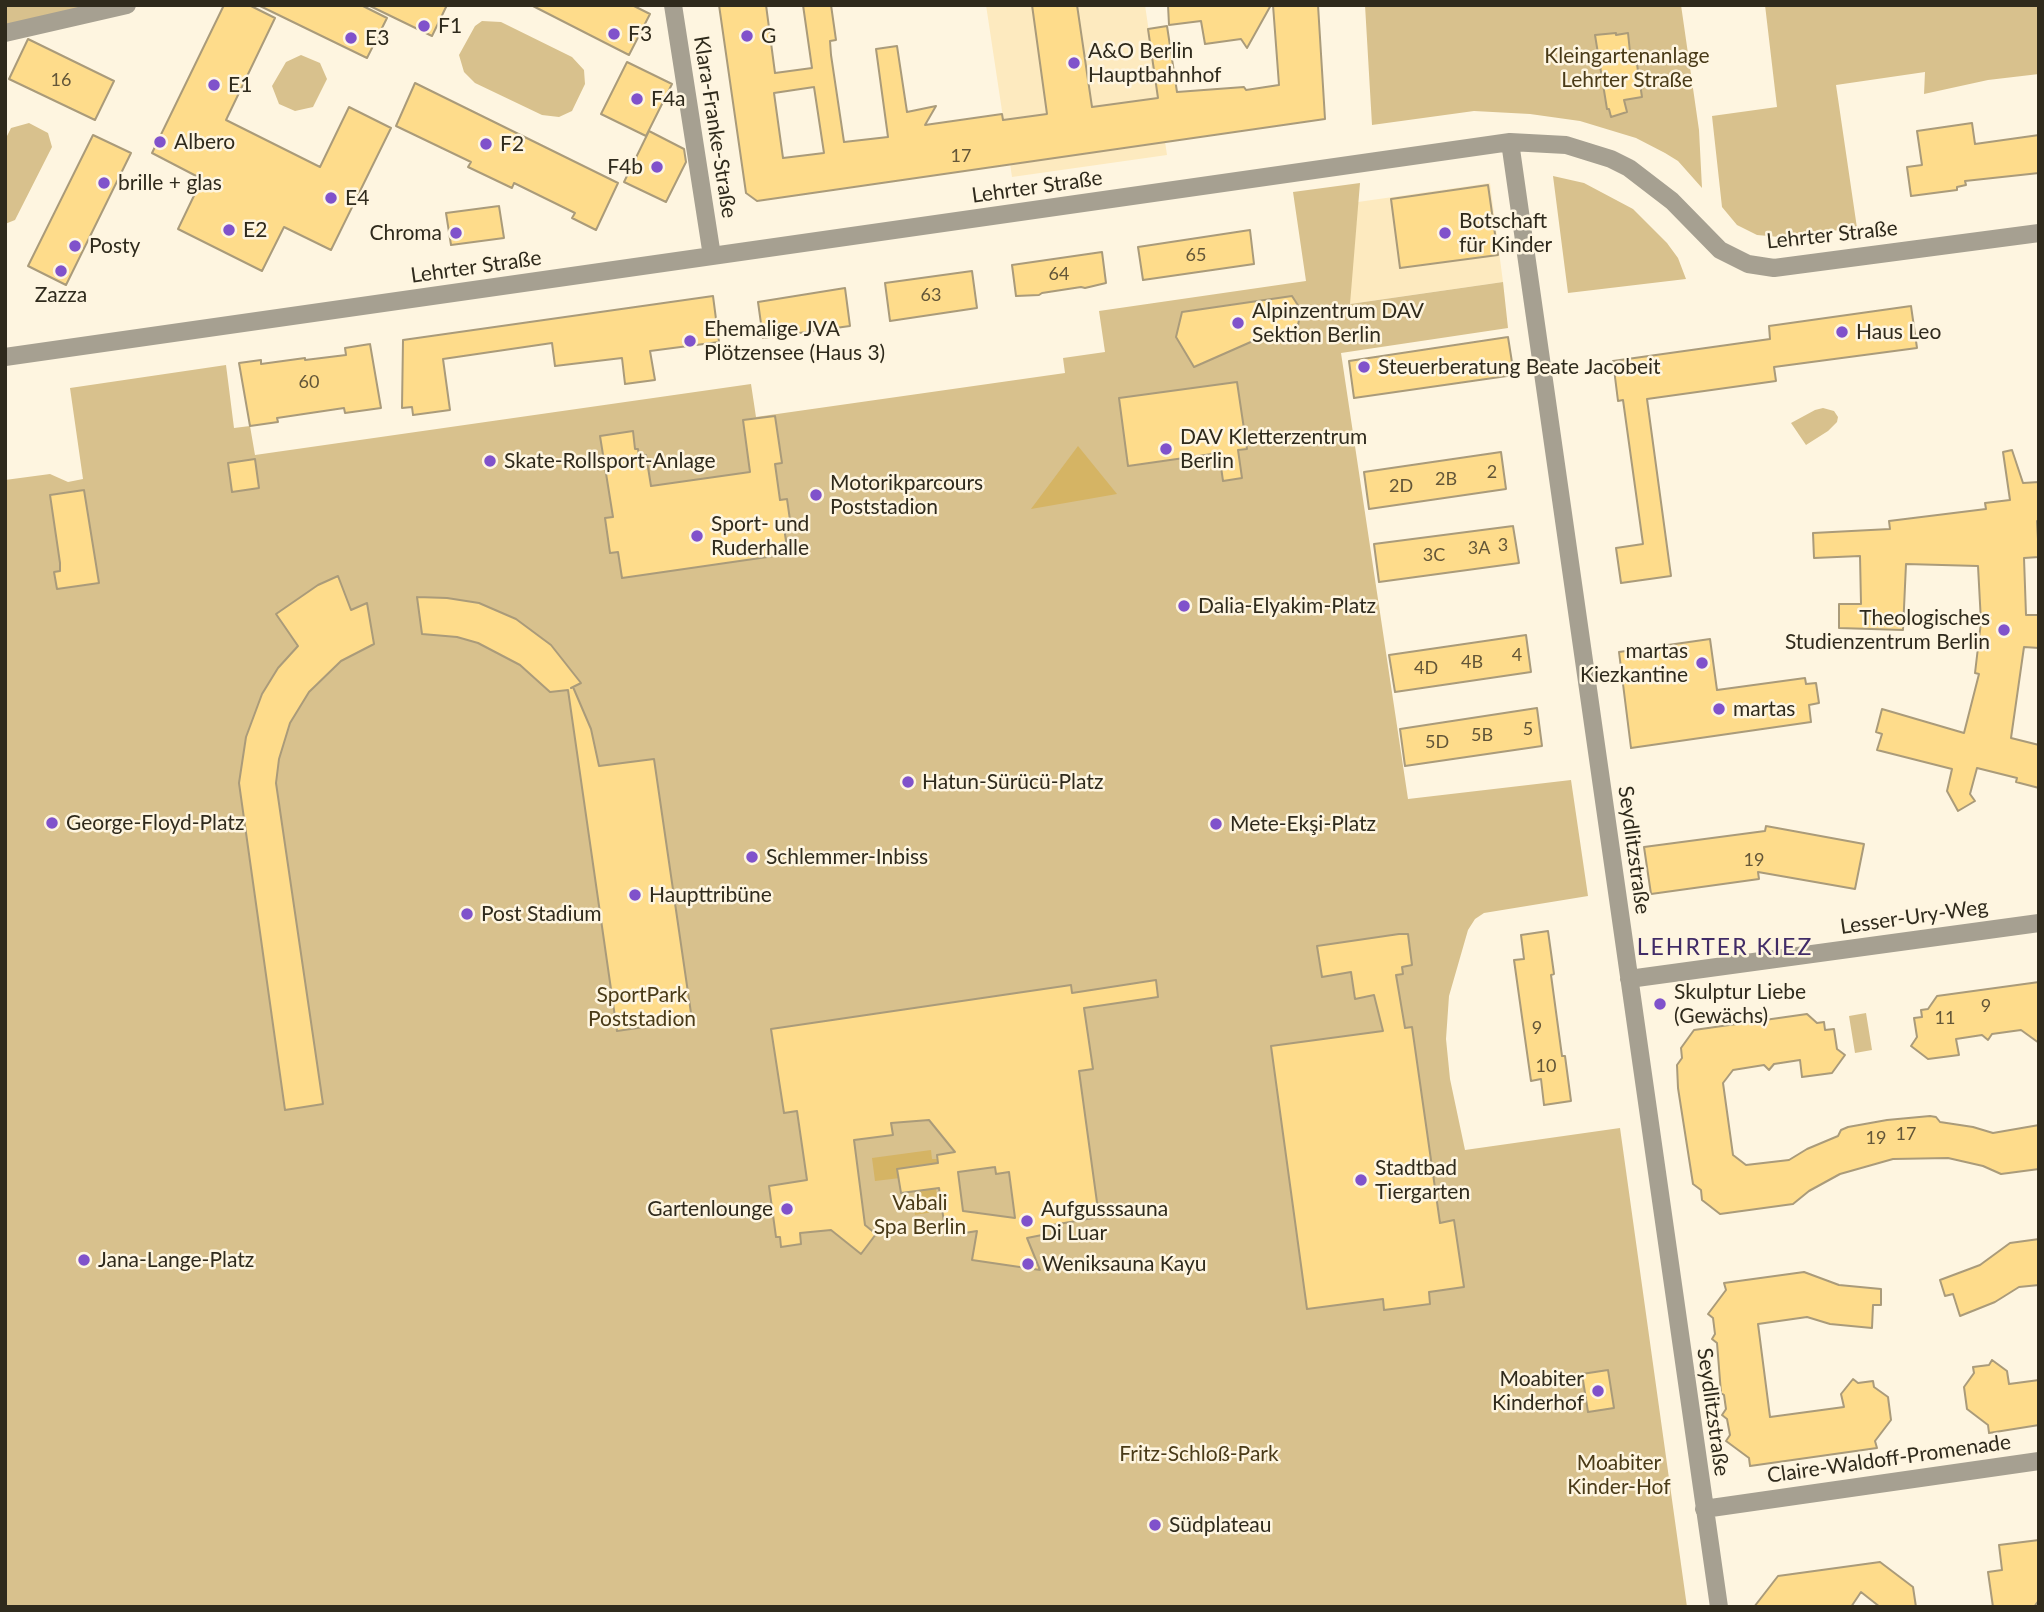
<!DOCTYPE html>
<meta charset="utf-8">
<style>
body{margin:0}
#map{position:relative;width:2044px;height:1612px;overflow:hidden;background:#fef5e0;font-family:Lato,sans-serif}
canvas{display:block}
.frame{position:absolute;inset:0;border:7px solid #2f2a1c;pointer-events:none}
</style>
<div id="map">
<canvas width="2044" height="1612"></canvas>
<div class="frame"></div>
</div>
<script>
const g = document.querySelector('canvas').getContext('2d');
g.lineJoin = 'round';
function fillPath(path, color) {
  g.fillStyle = color;
  g.fill(path, 'evenodd');
}
function shape(rows) {
  const path = new Path2D();
  for (const r of rows) {
    path.moveTo(r[0], r[1]);
    for (let i = 2; i < r.length; i += 2) path.lineTo(r[i], r[i + 1]);
  }
  return path;
}
function trace(path, color, width, dash) {
  g.strokeStyle = color;
  g.lineWidth = width;
  g.lineCap = dash ? 'butt' : 'round';
  g.setLineDash(dash || []);
  g.stroke(path);
}
function label(font, color, halo, rows, align = 'center') {
  g.font = font + ' Lato,sans-serif';
  g.lineWidth = 5;
  g.setLineDash([]);
  g.textBaseline = 'middle';
  g.strokeStyle = halo;
  g.fillStyle = color;
  for (const [text, x, y, turn = 0] of rows) {
    g.save();
    g.translate(x, y);
    g.rotate((+turn || 0) * Math.PI / 180);
    g.textAlign = isNaN(turn) ? turn : align;
    if (halo) g.strokeText(text, 0, 0);
    g.fillText(text, 0, 0);
    g.restore();
  }
}
fillPath(shape([
 [986,5,1145,5,1167,155,1012,177],
 [1490,183,1503,282,1349,304,1358,202]
]), '#fdeabf');
fillPath(shape([
 [5,5,105,5,5,28],
 [1365,5,1681,5,1699,130,1702,188,1678,161,1665,153,1636,138,1580,121,1530,114,1474,111,1372,125],
 [1765,5,2039,5,2039,74,1988,80,1924,94,1925,72,1836,85,1857,228,1779,237,1757,235,1737,225,1722,207,1712,116,1777,107],
 [482,21,501,22,572,57,584,70,585,84,572,111,559,117,542,115,475,83,464,72,459,55,475,26],
 [301,55,320,63,327,79,313,107,295,111,279,104,272,86,286,62],
 [29,123,48,133,52,147,15,220,5,224,5,140,11,128],
 [1553,176,1584,183,1633,209,1667,243,1678,258,1686,279,1568,293],
 [1360,183,1350,304,1503,282,1508,328,1341,353,1408,799,1571,780,1588,896,1484,913,1475,919,1468,930,1449,996,1446,1039,1450,1079,1465,1150,1620,1128,1687,1607,5,1607,5,480,50,474,68,482,83,479,70,388,226,365,234,428,250,426,255,455,751,384,756,417,1065,373,1063,358,1105,352,1099,311,1306,281,1293,192],
 [1823,408,1834,411,1838,417,1837,422,1828,431,1806,445,1791,423,1815,410],
 [1866,1013,1872,1050,1855,1053,1849,1016]
]), '#d8c18d');
fillPath(shape([
 [1078,446,1117,494,1031,509],
 [931,1150,932,1159,937,1159,938,1166,933,1167,939,1211,915,1215,913,1205,921,1204,917,1176,875,1181,872,1158]
]), '#d5b464');
const building = shape([
 [224,5,249,5,275,18,226,120,320,167,349,107,391,128,331,250,284,227,262,271,178,229,202,179,152,153,224,5],
 [258,5,361,5,387,18,367,58,258,5],
 [368,5,447,5,432,36,368,5],
 [531,5,632,5,650,14,629,55,531,5],
 [719,5,766,5,775,73,812,68,803,5,831,5,836,40,830,41,831,55,844,142,888,137,876,49,897,46,907,112,936,106,925,125,1002,114,1003,120,1047,114,1032,5,1077,5,1092,107,1158,98,1148,29,1167,26,1177,92,1244,87,1246,90,1279,85,1273,5,1318,5,1325,119,757,201,746,193,719,5],
 [814,87,824,153,783,158,774,93,814,87],
 [1168,5,1271,5,1247,48,1241,39,1205,44,1201,21,1169,25,1168,5],
 [1616,33,1616,35,1628,33,1630,52,1635,51,1642,97,1624,100,1627,112,1611,117,1609,109,1607,109,1595,35,1616,33],
 [28,39,114,81,95,120,9,79,28,39],
 [627,62,672,84,646,136,601,114,627,62],
 [415,83,618,183,596,230,572,218,575,213,514,183,512,188,468,167,471,162,396,126,415,83],
 [1972,123,1975,144,2039,135,2039,173,1965,181,1966,185,1957,187,1957,190,1911,196,1907,167,1922,165,1917,131,1972,123],
 [649,131,684,149,686,162,666,202,624,182,649,131],
 [93,135,131,153,66,285,28,266,93,135],
 [1488,185,1498,255,1400,268,1391,199,1488,185],
 [499,206,504,238,451,245,446,213,499,206],
 [1250,230,1254,264,1143,280,1138,247,1250,230],
 [1102,252,1106,283,1085,288,1081,287,1042,293,1039,295,1016,296,1012,265,1102,252],
 [972,271,977,308,890,321,885,283,972,271],
 [845,288,850,326,763,338,758,302,845,288],
 [713,296,719,342,650,351,655,380,625,384,622,358,555,366,552,343,443,359,450,410,413,415,412,407,402,408,403,340,713,296],
 [1292,296,1301,310,1296,335,1253,341,1194,367,1176,337,1182,312,1292,296],
 [1911,306,1917,348,1774,367,1776,381,1647,399,1671,576,1621,583,1616,548,1643,544,1623,400,1618,401,1613,361,1770,339,1769,326,1911,306],
 [1508,337,1514,375,1354,398,1349,361,1508,337],
 [370,344,381,408,345,413,344,408,277,418,278,422,250,426,239,363,261,360,261,364,305,358,305,360,346,355,345,348,370,344],
 [1237,382,1247,449,1238,450,1242,478,1223,481,1219,453,1128,466,1119,398,1237,382],
 [775,416,782,463,775,464,780,500,787,499,790,520,783,521,788,554,622,578,618,552,610,553,605,518,613,517,600,436,633,431,635,449,638,449,639,456,646,455,651,486,750,472,743,420,775,416],
 [2012,450,2023,483,2039,482,2039,521,2037,521,2039,557,2024,558,2026,615,2039,615,2039,648,2024,647,2011,738,2039,745,2039,788,2016,782,2017,778,1977,768,1970,794,1975,801,1958,811,1947,791,1952,769,1877,750,1882,734,1876,732,1882,709,1964,733,1979,674,1975,673,1981,622,1978,566,1906,564,1903,630,1839,628,1839,604,1861,604,1860,556,1814,558,1813,533,1890,529,1889,521,1986,509,1985,503,2010,500,2003,452,2012,450],
 [1501,452,1506,489,1369,509,1364,472,1501,452],
 [255,459,259,488,232,492,228,463,255,459],
 [84,490,99,583,57,589,54,572,60,571,60,563,50,495,84,490],
 [1513,526,1519,563,1379,582,1374,544,1513,526],
 [338,576,351,610,367,603,374,644,341,661,309,692,290,723,279,759,276,783,323,1104,285,1110,239,783,246,737,262,694,278,668,298,646,276,614,318,585,338,576],
 [417,597,447,598,479,603,516,619,551,645,581,683,571,688,573,687,591,729,599,766,654,759,692,1020,617,1031,568,690,550,692,520,665,478,643,457,637,422,634,417,597],
 [1526,635,1531,672,1395,692,1389,655,1526,635],
 [1710,639,1717,690,1805,678,1806,684,1816,683,1819,703,1809,705,1811,722,1631,748,1619,652,1710,639],
 [1537,708,1542,746,1405,766,1400,729,1537,708],
 [1766,826,1864,844,1855,889,1758,872,1759,879,1651,894,1644,847,1765,831,1766,826],
 [1548,931,1554,974,1551,975,1562,1056,1565,1056,1571,1101,1544,1105,1541,1079,1531,1081,1514,960,1524,959,1521,935,1548,931],
 [1399,934,1408,934,1412,965,1402,967,1403,974,1396,975,1405,1028,1412,1027,1440,1223,1454,1220,1464,1287,1429,1292,1430,1304,1384,1310,1383,1299,1307,1309,1271,1046,1383,1031,1374,995,1355,999,1351,972,1322,977,1317,946,1399,934],
 [1156,980,1158,997,1084,1008,1093,1069,1079,1071,1099,1217,1041,1227,1042,1235,1027,1238,1040,1270,972,1260,977,1231,946,1236,939,1188,901,1193,897,1169,938,1163,937,1155,955,1152,929,1120,891,1123,893,1135,854,1140,865,1225,876,1234,861,1254,831,1230,800,1233,801,1244,781,1247,780,1237,776,1237,769,1186,807,1180,797,1111,784,1113,771,1029,1071,985,1072,993,1156,980],
 [995,1167,996,1174,1009,1172,1015,1218,963,1211,958,1172,995,1167],
 [2039,982,2039,1043,2021,1030,1992,1034,1988,1040,1982,1035,1956,1039,1959,1055,1928,1059,1911,1046,1917,1037,1914,1018,1922,1017,1921,1010,1928,1009,1937,996,2039,982],
 [1807,1014,1817,1023,1824,1022,1825,1030,1834,1029,1837,1049,1845,1055,1832,1073,1802,1077,1800,1060,1774,1064,1769,1070,1764,1065,1733,1070,1723,1083,1733,1155,1746,1165,1789,1160,1807,1149,1838,1136,1841,1130,1848,1127,1887,1120,1930,1116,1936,1117,1940,1122,1973,1127,1993,1133,2039,1125,2039,1169,2001,1174,1983,1166,1948,1158,1893,1159,1840,1174,1809,1191,1793,1204,1720,1214,1702,1200,1701,1190,1693,1184,1678,1088,1677,1065,1682,1058,1681,1048,1694,1030,1807,1014],
 [2039,1239,2039,1285,2019,1287,1995,1302,1960,1316,1953,1294,1945,1296,1940,1280,1980,1265,2010,1243,2039,1239],
 [1804,1272,1839,1285,1881,1289,1881,1305,1873,1305,1872,1328,1830,1324,1807,1317,1758,1324,1770,1417,1844,1407,1841,1394,1853,1379,1858,1383,1873,1381,1874,1387,1888,1397,1891,1420,1875,1441,1877,1448,1750,1466,1749,1458,1726,1441,1730,1435,1727,1419,1722,1415,1726,1409,1724,1395,1721,1393,1717,1343,1712,1339,1715,1334,1713,1318,1708,1314,1726,1290,1724,1283,1804,1272],
 [1992,1360,2007,1371,2009,1384,2039,1380,2039,1425,1989,1433,1988,1425,1967,1409,1964,1387,1974,1373,1973,1367,1989,1365,1992,1360],
 [1608,1370,1614,1408,1588,1412,1582,1374,1608,1370],
 [2039,1540,2039,1600,2034,1607,1993,1607,1988,1572,2002,1570,1999,1545,2039,1540],
 [1880,1562,1913,1587,1916,1607,1880,1607,1861,1592,1851,1607,1754,1607,1778,1576,1880,1562]
]);
fillPath(building, '#fedc8b');
trace(building, '#aa9b7a', 2);
trace(shape([
 [673,5,712,256],
 [5,33,127,5],
 [1510,142,1719,1607],
 [5,357,1510,142,1566,145,1611,159,1629,168,1672,201,1720,250,1748,264,1774,268,2039,233],
 [1629,979,2039,923],
 [1704,1509,2039,1461]
]), '#a6a091', 18);
for (const [x, y, r, color] of [
 [424,26,7,"#8052cb"],
 [614,34,7,"#8052cb"],
 [747,36,7,"#8052cb"],
 [351,38,7,"#8052cb"],
 [1074,63,7,"#8052cb"],
 [214,85,7,"#8052cb"],
 [637,99,7,"#8052cb"],
 [160,142,7,"#8052cb"],
 [486,144,7,"#8052cb"],
 [657,167,7,"#8052cb"],
 [104,183,7,"#8052cb"],
 [331,198,7,"#8052cb"],
 [229,230,7,"#8052cb"],
 [456,233,7,"#8052cb"],
 [1445,233,7,"#8052cb"],
 [75,246,7,"#8052cb"],
 [61,271,7,"#8052cb"],
 [1238,323,7,"#8052cb"],
 [1842,332,7,"#8052cb"],
 [690,341,7,"#8052cb"],
 [1364,367,7,"#8052cb"],
 [1166,449,7,"#8052cb"],
 [490,461,7,"#8052cb"],
 [816,495,7,"#8052cb"],
 [697,536,7,"#8052cb"],
 [1184,606,7,"#8052cb"],
 [2004,630,7,"#8052cb"],
 [1702,663,7,"#8052cb"],
 [1719,709,7,"#8052cb"],
 [908,782,7,"#8052cb"],
 [52,823,7,"#8052cb"],
 [1216,824,7,"#8052cb"],
 [752,857,7,"#8052cb"],
 [635,895,7,"#8052cb"],
 [467,914,7,"#8052cb"],
 [1660,1004,7,"#8052cb"],
 [1361,1180,7,"#8052cb"],
 [787,1209,7,"#8052cb"],
 [1027,1221,7,"#8052cb"],
 [84,1260,7,"#8052cb"],
 [1028,1264,7,"#8052cb"],
 [1598,1391,7,"#8052cb"],
 [1155,1525,7,"#8052cb"]
]) {
  const dot = new Path2D();
  dot.arc(x, y, r, 0, 2 * Math.PI);
  g.fillStyle = color;
  g.fill(dot);
  trace(dot, '#fef5e0', 2.5);
}
label('18px', '#635638', null, [
 ["16",61,80],
 ["17",961,156],
 ["65",1196,255],
 ["64",1059,274],
 ["63",931,295],
 ["60",309,382],
 ["2",1492,472],
 ["2B",1446,479],
 ["2D",1401,486],
 ["3",1503,545],
 ["3A",1479,548],
 ["3C",1434,555],
 ["4",1517,655],
 ["4B",1472,662],
 ["4D",1426,668],
 ["5",1528,729],
 ["5B",1482,735],
 ["5D",1437,742],
 ["19",1754,860],
 ["9",1986,1006],
 ["11",1945,1018],
 ["9",1537,1028],
 ["10",1546,1066],
 ["17",1906,1134],
 ["19",1876,1138]
]);
label('21px', '#2f2a1c', '#fef5e0', [
 ["F1",438,26],
 ["F3",628,34],
 ["G",761,36],
 ["E3",365,38],
 ["A&O Berlin",1088,51],
 ["Hauptbahnhof",1088,75],
 ["E1",228,85],
 ["F4a",651,99],
 ["Albero",174,142],
 ["F2",500,144],
 ["F4b",643,167,"right"],
 ["brille + glas",118,183],
 ["E4",345,198],
 ["Botschaft",1459,221],
 ["für Kinder",1459,245],
 ["E2",243,230],
 ["Chroma",442,233,"right"],
 ["Posty",89,246],
 ["Zazza",61,295,"center"],
 ["Alpinzentrum DAV",1252,311],
 ["Sektion Berlin",1252,335],
 ["Ehemalige JVA",704,329],
 ["Plötzensee (Haus 3)",704,353],
 ["Haus Leo",1856,332],
 ["Steuerberatung Beate Jacobeit",1378,367],
 ["DAV Kletterzentrum",1180,437],
 ["Berlin",1180,461],
 ["Skate-Rollsport-Anlage",504,461],
 ["Motorikparcours",830,483],
 ["Poststadion",830,507],
 ["Sport- und",711,524],
 ["Ruderhalle",711,548],
 ["Dalia-Elyakim-Platz",1198,606],
 ["Theologisches",1990,618,"right"],
 ["Studienzentrum Berlin",1990,642,"right"],
 ["martas",1688,651,"right"],
 ["Kiezkantine",1688,675,"right"],
 ["martas",1733,709],
 ["Hatun-Sürücü-Platz",922,782],
 ["George-Floyd-Platz",66,823],
 ["Mete-Ekşi-Platz",1230,824],
 ["Schlemmer-Inbiss",766,857],
 ["Haupttribüne",649,895],
 ["Post Stadium",481,914],
 ["Skulptur Liebe",1674,992],
 ["(Gewächs)",1674,1016],
 ["Stadtbad",1375,1168],
 ["Tiergarten",1375,1192],
 ["Gartenlounge",773,1209,"right"],
 ["Aufgusssauna",1041,1209],
 ["Di Luar",1041,1233],
 ["Jana-Lange-Platz",98,1260],
 ["Weniksauna Kayu",1042,1264],
 ["Moabiter",1584,1379,"right"],
 ["Kinderhof",1584,1403,"right"],
 ["Südplateau",1169,1525]
], 'left');
label('21px', '#493a17', '#fef5e0', [
 ["Kleingartenanlage",1627,56],
 ["Lehrter Straße",1627,80],
 ["SportPark",642,995],
 ["Poststadion",642,1019],
 ["Vabali",920,1203],
 ["Spa Berlin",920,1227],
 ["Fritz-Schloß-Park",1199,1454],
 ["Moabiter",1619,1463],
 ["Kinder-Hof",1619,1487]
]);
label('21px', '#2f2a1c', '#fef5e0', [
 ["Klara-Franke-Straße",715,127,81],
 ["Lehrter Straße",1037,187,-8],
 ["Lehrter Straße",1832,235,-6],
 ["Lehrter Straße",476,267,-8],
 ["Seydlitzstraße",1634,850,82],
 ["Lesser-Ury-Weg",1914,917,-8],
 ["Seydlitzstraße",1713,1412,82],
 ["Claire-Waldoff-Promenade",1889,1459,-8]
]);
g.letterSpacing = '2px';
label('23px', '#412c67', '#fef5e0', [
 ["LEHRTER KIEZ",1725,948]
]);
g.letterSpacing = '0px';
</script>
